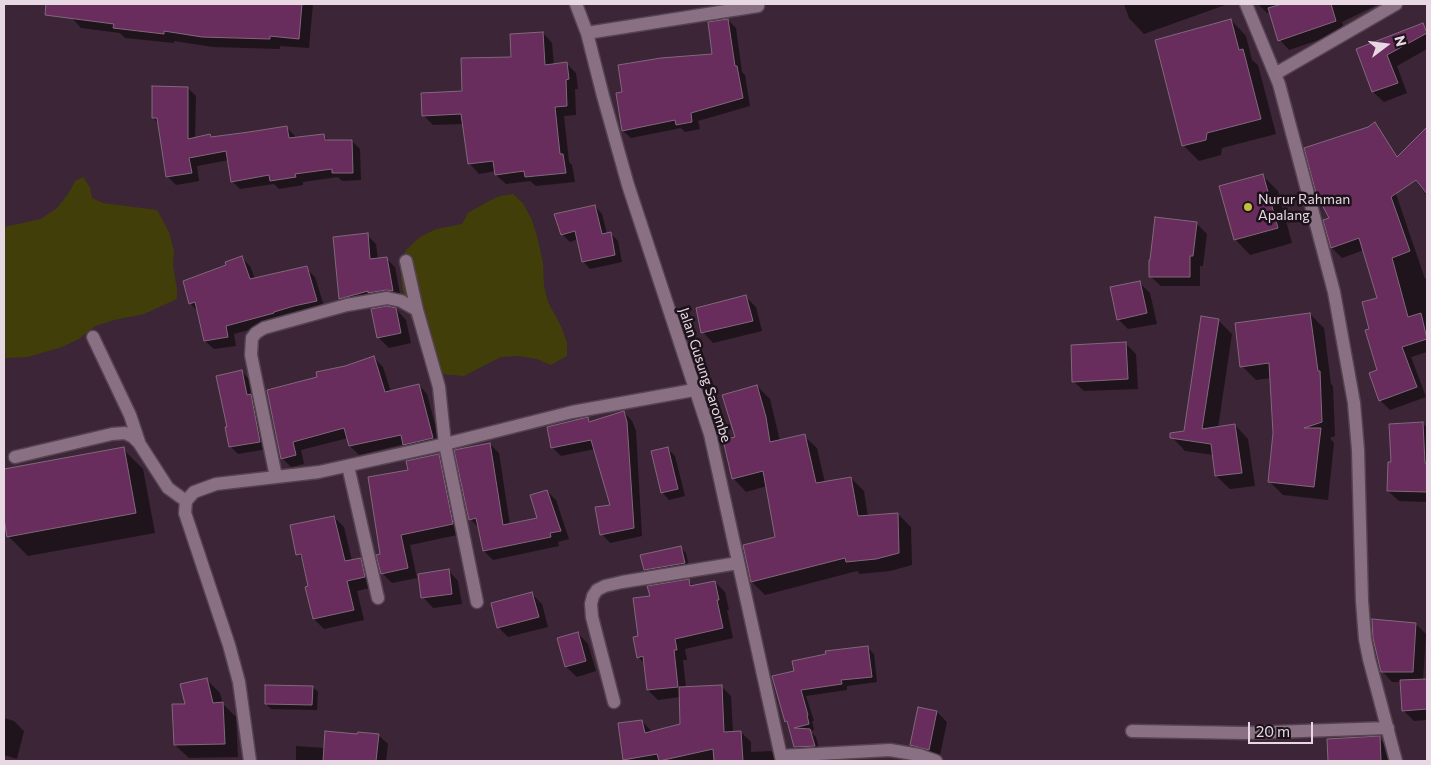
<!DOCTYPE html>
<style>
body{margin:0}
#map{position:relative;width:1431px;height:765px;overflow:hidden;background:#3b2536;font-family:Commissioner,sans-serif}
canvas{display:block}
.frame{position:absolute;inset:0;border:5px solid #e7d8e3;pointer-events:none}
.north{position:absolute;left:1361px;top:20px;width:50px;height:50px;-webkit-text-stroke:4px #1c121a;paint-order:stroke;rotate:75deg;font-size:14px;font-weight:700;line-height:20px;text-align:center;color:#e7d8e3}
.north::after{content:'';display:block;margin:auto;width:18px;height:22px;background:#e7d8e3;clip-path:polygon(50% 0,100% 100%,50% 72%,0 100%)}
.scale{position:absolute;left:1248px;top:722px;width:65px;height:22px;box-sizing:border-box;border:2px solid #e7d8e3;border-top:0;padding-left:6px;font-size:15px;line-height:18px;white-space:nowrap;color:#e7d8e3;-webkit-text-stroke:4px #1c121a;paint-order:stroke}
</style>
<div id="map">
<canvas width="1431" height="765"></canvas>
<div class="frame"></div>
<div class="north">N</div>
<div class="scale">20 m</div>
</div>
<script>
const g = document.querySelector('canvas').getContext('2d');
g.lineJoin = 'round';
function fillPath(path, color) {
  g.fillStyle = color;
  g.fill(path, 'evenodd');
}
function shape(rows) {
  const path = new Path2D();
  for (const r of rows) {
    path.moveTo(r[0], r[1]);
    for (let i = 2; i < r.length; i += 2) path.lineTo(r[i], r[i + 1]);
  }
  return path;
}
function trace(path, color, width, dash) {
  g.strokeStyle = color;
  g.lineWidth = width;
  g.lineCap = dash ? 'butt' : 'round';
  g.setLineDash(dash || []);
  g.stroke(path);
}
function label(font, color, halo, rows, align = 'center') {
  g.font = font + ' Commissioner,sans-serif';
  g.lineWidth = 5;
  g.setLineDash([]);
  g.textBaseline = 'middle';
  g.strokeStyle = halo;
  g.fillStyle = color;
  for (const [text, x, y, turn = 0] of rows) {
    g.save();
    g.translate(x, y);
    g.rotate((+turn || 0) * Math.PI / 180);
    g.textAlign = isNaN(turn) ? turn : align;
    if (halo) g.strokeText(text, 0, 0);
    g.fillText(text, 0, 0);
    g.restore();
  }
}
fillPath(shape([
 [83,177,90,187,92,198,103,203,157,210,169,232,174,251,173,264,177,290,177,299,144,314,114,320,95,326,79,339,62,347,28,357,5,358,4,356,4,227,41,219,57,208,68,194,75,181],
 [513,194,523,203,532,220,537,236,543,263,544,285,548,302,561,326,567,343,567,356,551,365,537,359,519,356,501,357,464,376,441,374,426,364,421,351,418,336,407,308,402,287,400,263,406,250,420,237,436,229,462,224,468,213,487,202,500,196]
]), '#423e09');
fillPath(shape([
 [73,4,229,4,245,5,313,4,309,48,280,46,280,49,213,47,174,41,174,43,125,38,120,33,81,28,71,17],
 [1124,4,1228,4,1144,34,1129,18],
 [1258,4,1379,4,1342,22,1345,31,1289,50,1280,40,1270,12,1267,13],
 [728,20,736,28,742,72,745,75,750,106,698,121,700,129,685,132,681,128,631,138,623,131,624,93,714,55],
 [1231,20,1246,36,1252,60,1258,65,1276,134,1222,148,1221,155,1199,161,1184,146],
 [1423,25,1427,29,1427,49,1397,66,1407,93,1384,102,1373,92,1357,50],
 [543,33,552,43,554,65,566,63,576,73,578,89,575,89,576,115,564,116,569,162,572,165,575,182,536,186,530,181,506,184,496,175,496,171,479,174,470,164,464,124,433,125,423,115,463,92,512,58],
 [188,88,196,96,195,139,287,128,295,136,295,139,323,135,329,141,352,141,360,149,361,180,342,181,338,177,303,182,303,185,279,189,274,184,240,189,232,181,229,160,197,166,199,181,176,185,168,177,159,124,153,118],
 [1422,134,1427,139,1427,196,1398,157],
 [1377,138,1425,279,1427,278,1427,352,1411,357,1426,397,1390,410,1380,400,1379,371,1370,330,1379,299,1364,250,1342,258,1332,248,1325,221,1330,219],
 [1262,175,1278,191,1292,243,1250,255,1235,239],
 [595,206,602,214,607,234,610,233,618,241,622,262,590,269,583,261,578,239,570,242,562,234],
 [1196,223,1207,234,1203,266,1200,266,1200,286,1161,286,1150,276],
 [367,235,376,244,378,259,386,258,395,267,401,299,350,307,341,298],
 [242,258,250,266,255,279,306,268,315,277,325,309,234,334,236,346,214,349,205,341,198,312,190,303],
 [1140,283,1150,293,1157,324,1128,329,1118,319],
 [745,296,756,307,762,331,713,343,703,332],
 [396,309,406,320,411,343,389,348,378,337],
 [1310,314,1324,328,1331,384,1333,386,1335,436,1330,438,1334,443,1328,500,1283,495,1269,481,1274,433,1271,378,1256,380,1242,366],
 [1218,320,1232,334,1218,428,1235,425,1248,439,1255,486,1230,489,1216,476,1214,455,1185,451,1172,437,1185,432],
 [1126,344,1136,354,1138,389,1084,391,1073,381],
 [374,358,383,367,391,392,419,385,427,394,441,447,413,453,404,444,359,455,350,446,348,438,301,450,304,464,291,467,282,458,319,378,346,367],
 [241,371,249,379,268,449,238,454,230,446],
 [757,386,770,399,780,441,804,436,817,448,825,483,851,478,864,491,868,517,898,514,911,527,912,565,890,571,860,574,857,571,765,595,752,582,744,546,776,538,767,486,746,492,734,479,725,441,736,438],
 [624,412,632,421,636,431,642,536,610,543,602,534,612,506,595,449,561,456,552,447,588,419,591,422],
 [1423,423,1427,428,1427,502,1399,501,1388,491,1392,463],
 [490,444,499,453,510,525,539,519,547,491,556,500,569,539,558,542,559,546,493,560,484,551,479,528,470,519],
 [123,449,143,469,155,533,28,556,8,536,4,512,4,471],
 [668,449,675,456,685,496,669,500,662,492],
 [438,455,449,465,462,534,410,545,417,578,392,583,382,573,381,555,409,471],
 [334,517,344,527,352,561,360,559,371,570,374,587,357,591,364,620,324,629,314,619,303,560,298,554],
 [681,548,686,553,689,568,650,575,645,570],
 [448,570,458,581,462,604,433,608,423,597],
 [688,581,694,586,715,582,725,592,729,610,727,610,733,638,685,649,687,660,683,660,686,688,721,686,731,696,733,733,741,732,751,742,751,752,771,751,781,761,625,761,619,724,642,721,652,732,682,725,680,697,658,700,648,690,645,664,638,657,639,637,651,597],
 [532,594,542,604,548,627,508,637,498,627],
 [1416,624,1426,634,1423,680,1427,680,1427,720,1414,721,1403,710,1402,682,1392,682,1382,671],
 [578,633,588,644,596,671,577,677,566,667],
 [868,648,874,654,877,682,847,686,847,690,806,696,814,721,812,721,814,730,810,731,816,737,820,752,801,753,795,747,789,725,786,721,795,672],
 [206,679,220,693,223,704,236,717,238,757,189,758,175,745,186,705],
 [313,687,318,692,317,710,271,709,266,704],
 [937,712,947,722,939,760,921,755,911,745],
 [4,718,14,721,24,731,17,759,4,755],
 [359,735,378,735,388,744,386,761,296,761,296,746,325,748],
 [1379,738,1391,750,1392,761,1330,761,1328,740]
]), '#0007');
const building = shape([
 [46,4,302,4,299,39,270,36,270,39,202,37,164,31,164,34,113,28,114,24,45,15,46,4],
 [1282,4,1331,4,1336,21,1278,41,1268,8,1282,4],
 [728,19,735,66,737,66,743,98,691,113,692,122,676,125,675,120,622,131,616,93,622,92,618,65,661,58,712,54,708,22,728,19],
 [1231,19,1239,50,1243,49,1261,119,1207,133,1206,140,1182,146,1155,40,1231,19],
 [1423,23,1427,33,1387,55,1398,83,1372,92,1356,49,1423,23],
 [543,32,545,65,567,62,569,79,566,80,567,106,555,107,560,154,563,154,566,173,525,177,524,171,495,175,493,161,468,164,461,114,422,116,421,93,462,91,461,58,511,57,510,34,543,32],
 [152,86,188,87,188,139,210,134,211,137,249,132,287,126,289,138,324,134,325,140,352,140,353,173,332,173,332,169,295,174,296,177,270,181,269,175,231,182,226,151,189,158,192,173,166,177,157,118,152,118,152,86],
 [1375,122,1397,157,1427,127,1427,194,1416,180,1391,197,1410,251,1392,258,1408,317,1421,313,1427,339,1402,347,1417,387,1379,401,1369,373,1377,370,1365,330,1369,329,1362,302,1377,298,1359,238,1331,248,1323,220,1329,218,1316,193,1304,148,1368,127,1375,122],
 [1263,174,1278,228,1234,240,1219,186,1263,174],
 [595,205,602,234,611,232,615,255,582,262,575,231,561,235,554,214,595,205],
 [1155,217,1197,222,1193,256,1190,256,1190,277,1149,277,1149,260,1150,260,1155,217],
 [368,233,370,259,387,257,393,291,386,290,368,293,368,291,339,299,333,237,368,233],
 [242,256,250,279,307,266,317,301,294,306,274,312,274,313,226,326,228,337,204,341,195,302,189,304,183,281,226,265,225,262,242,256],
 [1140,281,1147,313,1117,320,1110,287,1140,281],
 [746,295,753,321,701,333,696,308,746,295],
 [387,306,396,308,401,333,377,338,371,309,387,306],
 [1310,313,1318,371,1320,371,1322,422,1304,428,1321,428,1314,487,1268,482,1273,433,1269,363,1240,367,1235,323,1310,313],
 [1201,316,1219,319,1202,429,1235,424,1242,473,1215,476,1211,444,1170,438,1170,433,1184,431,1201,316],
 [1126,342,1128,379,1072,382,1071,345,1126,342],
 [374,356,385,392,419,384,433,438,403,445,401,435,349,446,344,428,293,442,296,455,281,459,267,390,317,377,316,372,345,366,374,356],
 [242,370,247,395,251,394,260,442,229,447,225,427,227,427,216,376,242,370],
 [757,385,766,417,770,442,805,434,816,483,851,477,858,516,898,513,899,553,876,559,846,562,845,558,751,582,743,545,775,537,763,471,732,479,723,440,735,437,722,395,757,385],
 [624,411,627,422,634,528,600,535,595,507,610,505,591,440,551,448,547,427,588,417,589,422,624,411],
 [1423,422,1425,463,1427,463,1427,492,1387,491,1388,462,1391,462,1389,424,1423,422],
 [490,443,503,525,537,518,530,495,547,490,561,531,550,533,551,537,483,551,476,518,469,520,454,450,490,443],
 [124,447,136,513,7,537,4,519,4,469,124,447],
 [668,447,678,489,661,493,651,451,668,447],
 [439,454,453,524,401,535,408,568,381,574,376,555,380,554,368,477,408,470,406,461,439,454],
 [334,516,345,561,361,558,365,577,347,581,354,610,313,619,305,587,308,586,301,554,296,555,290,525,334,516],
 [681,546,685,563,644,570,640,555,681,546],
 [449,569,452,594,421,598,418,574,449,569],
 [689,579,690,586,715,581,719,600,717,600,723,628,675,639,677,650,674,650,678,687,647,690,643,656,637,658,633,637,638,636,633,598,650,596,647,586,689,579],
 [532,592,539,617,497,628,491,603,532,592],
 [1372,619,1416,623,1413,672,1381,672,1373,638,1372,619],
 [578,632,586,661,565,667,557,638,578,632],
 [868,646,872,677,841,680,842,684,801,690,808,715,807,715,809,724,794,728,810,729,815,746,794,747,787,721,785,722,772,676,794,671,792,661,826,654,825,651,868,646],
 [207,678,213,703,223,702,225,744,174,745,172,704,185,704,180,684,207,678],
 [1427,679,1427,709,1402,711,1400,680,1427,679],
 [265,685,313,686,312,705,265,704,265,685],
 [722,685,724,732,741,731,743,761,714,761,713,749,659,761,657,754,623,760,618,723,642,720,645,733,680,724,679,687,722,685],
 [918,707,937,711,929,750,910,745,918,707],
 [325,731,357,734,358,732,379,734,376,761,323,761,325,731],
 [1380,736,1381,761,1328,761,1327,739,1380,736]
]);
fillPath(building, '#682c5d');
trace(building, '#81687b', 1);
const street = shape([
 [576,4,587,33,603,96,628,185,710,434,782,761],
 [1246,4,1279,84,1334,292,1354,403,1358,450,1362,601,1365,639,1369,659,1396,761],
 [587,33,758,6],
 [1275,74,1396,4],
 [406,261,417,310,439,387,445,444,477,602],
 [93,337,130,415,139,442],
 [15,457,112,434,125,433,133,437,139,443,168,488,186,501],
 [348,466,378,598],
 [276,477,251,355,252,338,256,333,264,328,347,305,387,298,401,301,417,310],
 [614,702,592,617,591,604,593,596,597,590,605,586,622,582,738,563],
 [1132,731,1245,733,1388,728],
 [781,756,890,750,919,755,936,761],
 [250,761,239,682,229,645,185,513,186,501,194,492,216,484,319,472,445,444,572,412,694,390]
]);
trace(street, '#554351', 15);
trace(street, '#8a7083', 12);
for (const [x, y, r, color] of [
 [1248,207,5,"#c5bc3d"]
]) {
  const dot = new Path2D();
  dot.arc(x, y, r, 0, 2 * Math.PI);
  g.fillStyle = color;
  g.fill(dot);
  trace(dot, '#1c121a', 2);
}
label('14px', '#e7d8e3', '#1c121a', [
 ["Nurur Rahman",1258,199],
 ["Apalang",1258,215]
], 'left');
label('14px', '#e7d8e3', '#1c121a', [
 ["Jalan Gusung Sarombe",705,375,72]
]);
</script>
